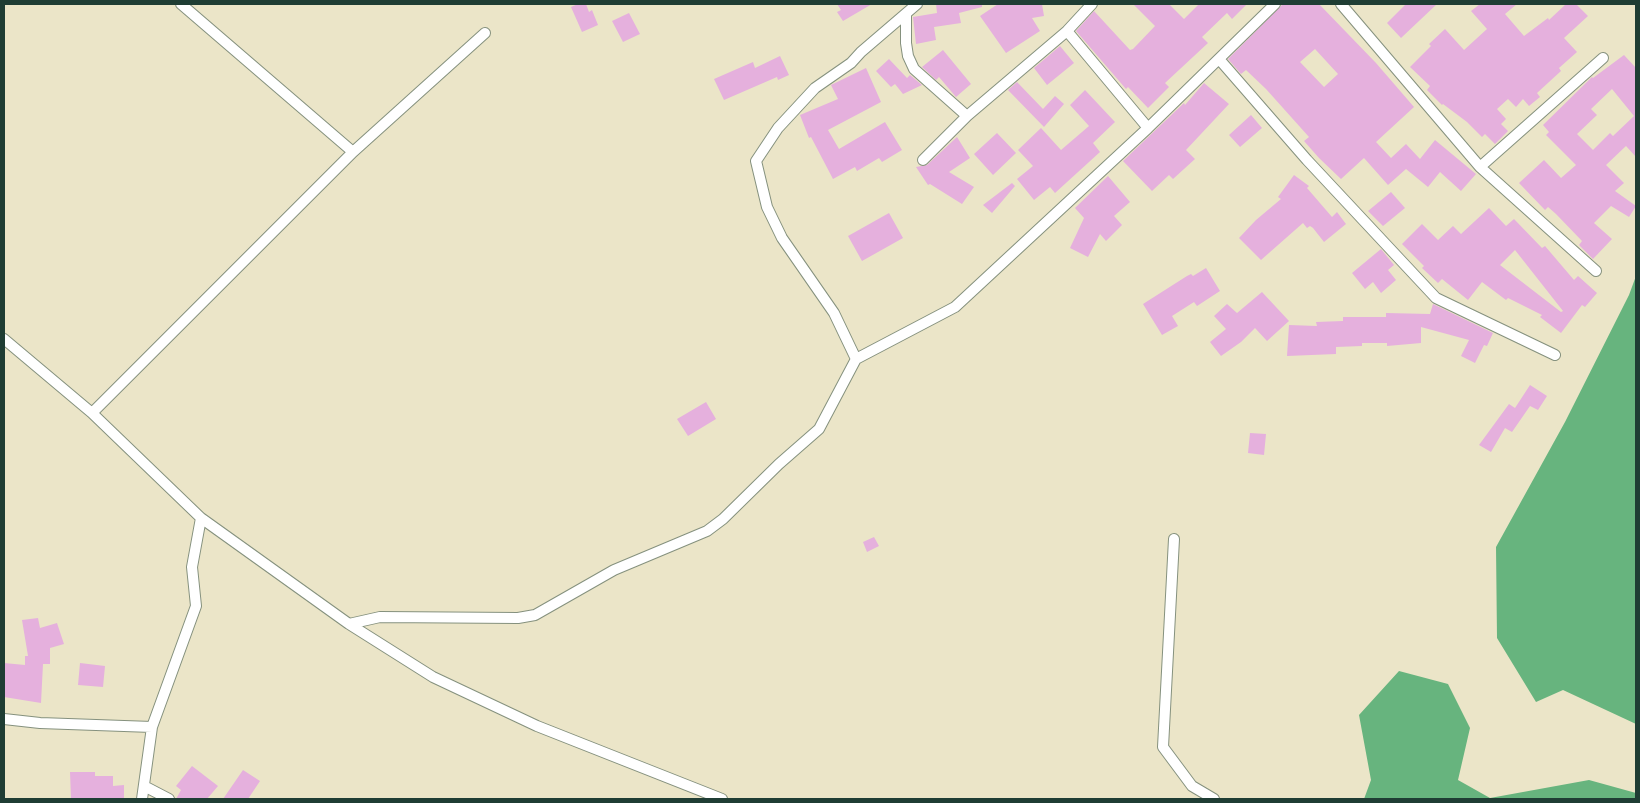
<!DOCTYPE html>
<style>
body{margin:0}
#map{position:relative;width:1640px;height:803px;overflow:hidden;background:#ebe5c8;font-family:"Patrick Hand",sans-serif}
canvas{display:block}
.frame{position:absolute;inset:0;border:5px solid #1f3d34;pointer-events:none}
</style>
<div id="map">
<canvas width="1640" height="803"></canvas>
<div class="frame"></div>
</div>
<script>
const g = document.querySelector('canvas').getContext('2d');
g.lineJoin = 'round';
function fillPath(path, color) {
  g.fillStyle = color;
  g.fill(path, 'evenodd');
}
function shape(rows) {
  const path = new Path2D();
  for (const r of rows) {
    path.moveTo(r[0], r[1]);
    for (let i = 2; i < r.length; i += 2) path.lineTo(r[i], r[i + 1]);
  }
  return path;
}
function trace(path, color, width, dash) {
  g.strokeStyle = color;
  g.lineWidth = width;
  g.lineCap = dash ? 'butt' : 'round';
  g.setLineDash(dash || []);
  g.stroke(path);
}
fillPath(shape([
 [1636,276,1636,724,1563,690,1536,702,1497,638,1496,547,1565,422,1629,295],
 [1399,671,1448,684,1470,728,1458,780,1490,798,1589,780,1636,793,1636,799,1364,799,1371,780,1359,715]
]), '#67b47e');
fillPath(shape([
 [578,4,586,4,589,12,592,10,598,25,582,32,571,7],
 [837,4,872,4,843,21,837,12,841,10],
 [936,4,982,4,982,7,959,13,961,23,934,27,936,40,916,44,913,17,937,13],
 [998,4,1042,4,1044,16,1032,18,1040,31,1006,53,980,16],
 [1133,4,1169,4,1184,19,1199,4,1247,4,1232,19,1227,13,1202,37,1208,43,1165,83,1169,87,1148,108,1128,87,1126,89,1076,31,1094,11,1130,50,1133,49,1155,26],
 [1283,4,1319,4,1376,63,1414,107,1376,142,1391,158,1406,144,1420,159,1435,140,1476,174,1461,191,1440,172,1428,187,1406,169,1388,185,1364,158,1341,179,1319,158,1304,141,1309,137,1266,89,1246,70,1241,74,1228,59],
 [1315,49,1338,74,1324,87,1300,62],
 [1406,4,1437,4,1401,38,1387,23],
 [1480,4,1517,4,1505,14,1524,36,1548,18,1549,20,1566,4,1576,4,1588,16,1564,38,1577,52,1559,68,1561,71,1537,93,1540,97,1529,106,1523,99,1516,107,1508,99,1497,109,1506,119,1501,124,1508,131,1495,144,1485,134,1482,137,1467,122,1443,104,1442,105,1427,90,1430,86,1410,67,1431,46,1429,44,1445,29,1464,50,1487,29,1471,11],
 [629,13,640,34,623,42,612,21],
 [1060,46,1074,63,1047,85,1034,68],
 [943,50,971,84,956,97,939,77,936,80,922,67],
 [1624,55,1636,68,1636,157,1626,146,1606,165,1624,183,1615,191,1636,206,1629,217,1611,206,1594,223,1612,239,1593,259,1579,245,1582,241,1556,214,1548,207,1545,210,1519,183,1544,160,1561,178,1576,165,1546,135,1549,132,1543,125,1592,77,1593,78],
 [1612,89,1634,116,1613,136,1610,133,1593,150,1577,134,1597,115,1591,109],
 [780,56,789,75,778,80,777,77,724,100,714,79,753,62,755,68],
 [889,59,907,78,910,75,922,85,903,94,895,84,891,87,876,71],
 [866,68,881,102,828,130,839,149,885,122,902,150,882,162,879,158,857,171,855,167,833,179,811,137,809,138,800,115,838,99,831,85],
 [1017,82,1043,109,1055,96,1064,104,1044,127,1008,90],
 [1204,83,1229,104,1186,150,1195,159,1173,179,1169,175,1152,191,1123,161,1184,103,1185,105],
 [1085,90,1115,122,1093,143,1100,152,1055,193,1050,187,1034,200,1017,179,1033,166,1018,150,1041,128,1061,150,1089,126,1070,105],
 [1251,115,1262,128,1240,147,1229,135],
 [997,133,1016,153,993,175,974,154],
 [957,137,970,158,949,172,974,187,962,204,930,184,928,185,916,167,927,165],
 [1294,175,1309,186,1307,188,1332,217,1337,212,1346,224,1324,242,1313,228,1310,226,1307,228,1303,223,1261,260,1239,238,1256,220,1281,199,1278,197],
 [1108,176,1130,202,1114,216,1122,225,1106,241,1100,234,1088,257,1070,248,1084,218,1075,208],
 [1012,183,1015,186,992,213,983,205],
 [1391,192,1405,208,1383,226,1368,211],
 [1489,208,1506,226,1514,219,1542,248,1545,246,1574,280,1578,276,1597,293,1585,307,1582,305,1561,333,1540,317,1542,315,1508,298,1506,300,1482,282,1468,300,1442,279,1438,283,1422,268,1424,266,1402,244,1422,224,1438,240,1453,226,1461,234],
 [1515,250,1563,311,1561,312,1500,265],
 [889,213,903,238,862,261,848,236],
 [1381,249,1394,265,1388,270,1396,280,1381,293,1373,282,1365,289,1352,273],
 [1206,268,1220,291,1197,306,1194,302,1172,316,1178,326,1162,335,1143,304,1187,276,1191,274,1193,276],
 [1262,292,1289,321,1267,341,1255,328,1241,342,1221,356,1210,342,1226,329,1214,316,1227,304,1237,313],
 [1433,304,1493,333,1487,346,1484,345,1475,363,1461,356,1469,340,1421,327,1421,343,1387,346,1387,343,1362,343,1362,346,1336,347,1336,354,1287,356,1289,325,1317,326,1316,322,1343,321,1343,317,1386,317,1386,313,1430,314],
 [1530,385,1547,396,1538,410,1530,406,1512,432,1505,428,1491,452,1479,445,1509,404,1515,408],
 [706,402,716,419,688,436,677,419],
 [1250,433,1266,434,1264,455,1248,453],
 [874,537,879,546,867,552,863,542],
 [38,618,40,628,57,623,64,644,50,648,50,664,43,664,41,703,4,697,4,663,25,665,25,656,28,656,22,620],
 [80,663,105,666,103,687,78,685],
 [192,766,218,786,207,799,176,799,181,790,176,786],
 [243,770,260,781,248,799,223,799],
 [70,772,95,772,95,776,113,776,113,786,124,785,124,799,71,799]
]), '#e5b0dd');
const street = shape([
 [181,4,353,152],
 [1341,4,1480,167,1596,271],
 [906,15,906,43,908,56,914,69,967,116],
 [1067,31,1148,128],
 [1219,59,1307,160,1436,298,1555,355],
 [923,160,967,116,1067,31,1092,4],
 [1480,167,1603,58],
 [4,339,92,413,201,518,349,624,433,677,537,726,722,799],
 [856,359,834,313,782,238,767,207,756,161,778,128,815,88,851,63,861,52,917,4],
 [92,413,353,152,485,33],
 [1174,539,1163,747,1192,786,1214,799],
 [349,624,380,617,518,618,535,615,614,570,707,531,723,519,779,464,819,429,856,359,955,307,1148,128,1275,4],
 [4,719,40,723,152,727],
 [144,786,169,799],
 [142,799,152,727,196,606,192,567,201,518]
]);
trace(street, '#85917e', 12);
trace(street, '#fff', 10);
</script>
